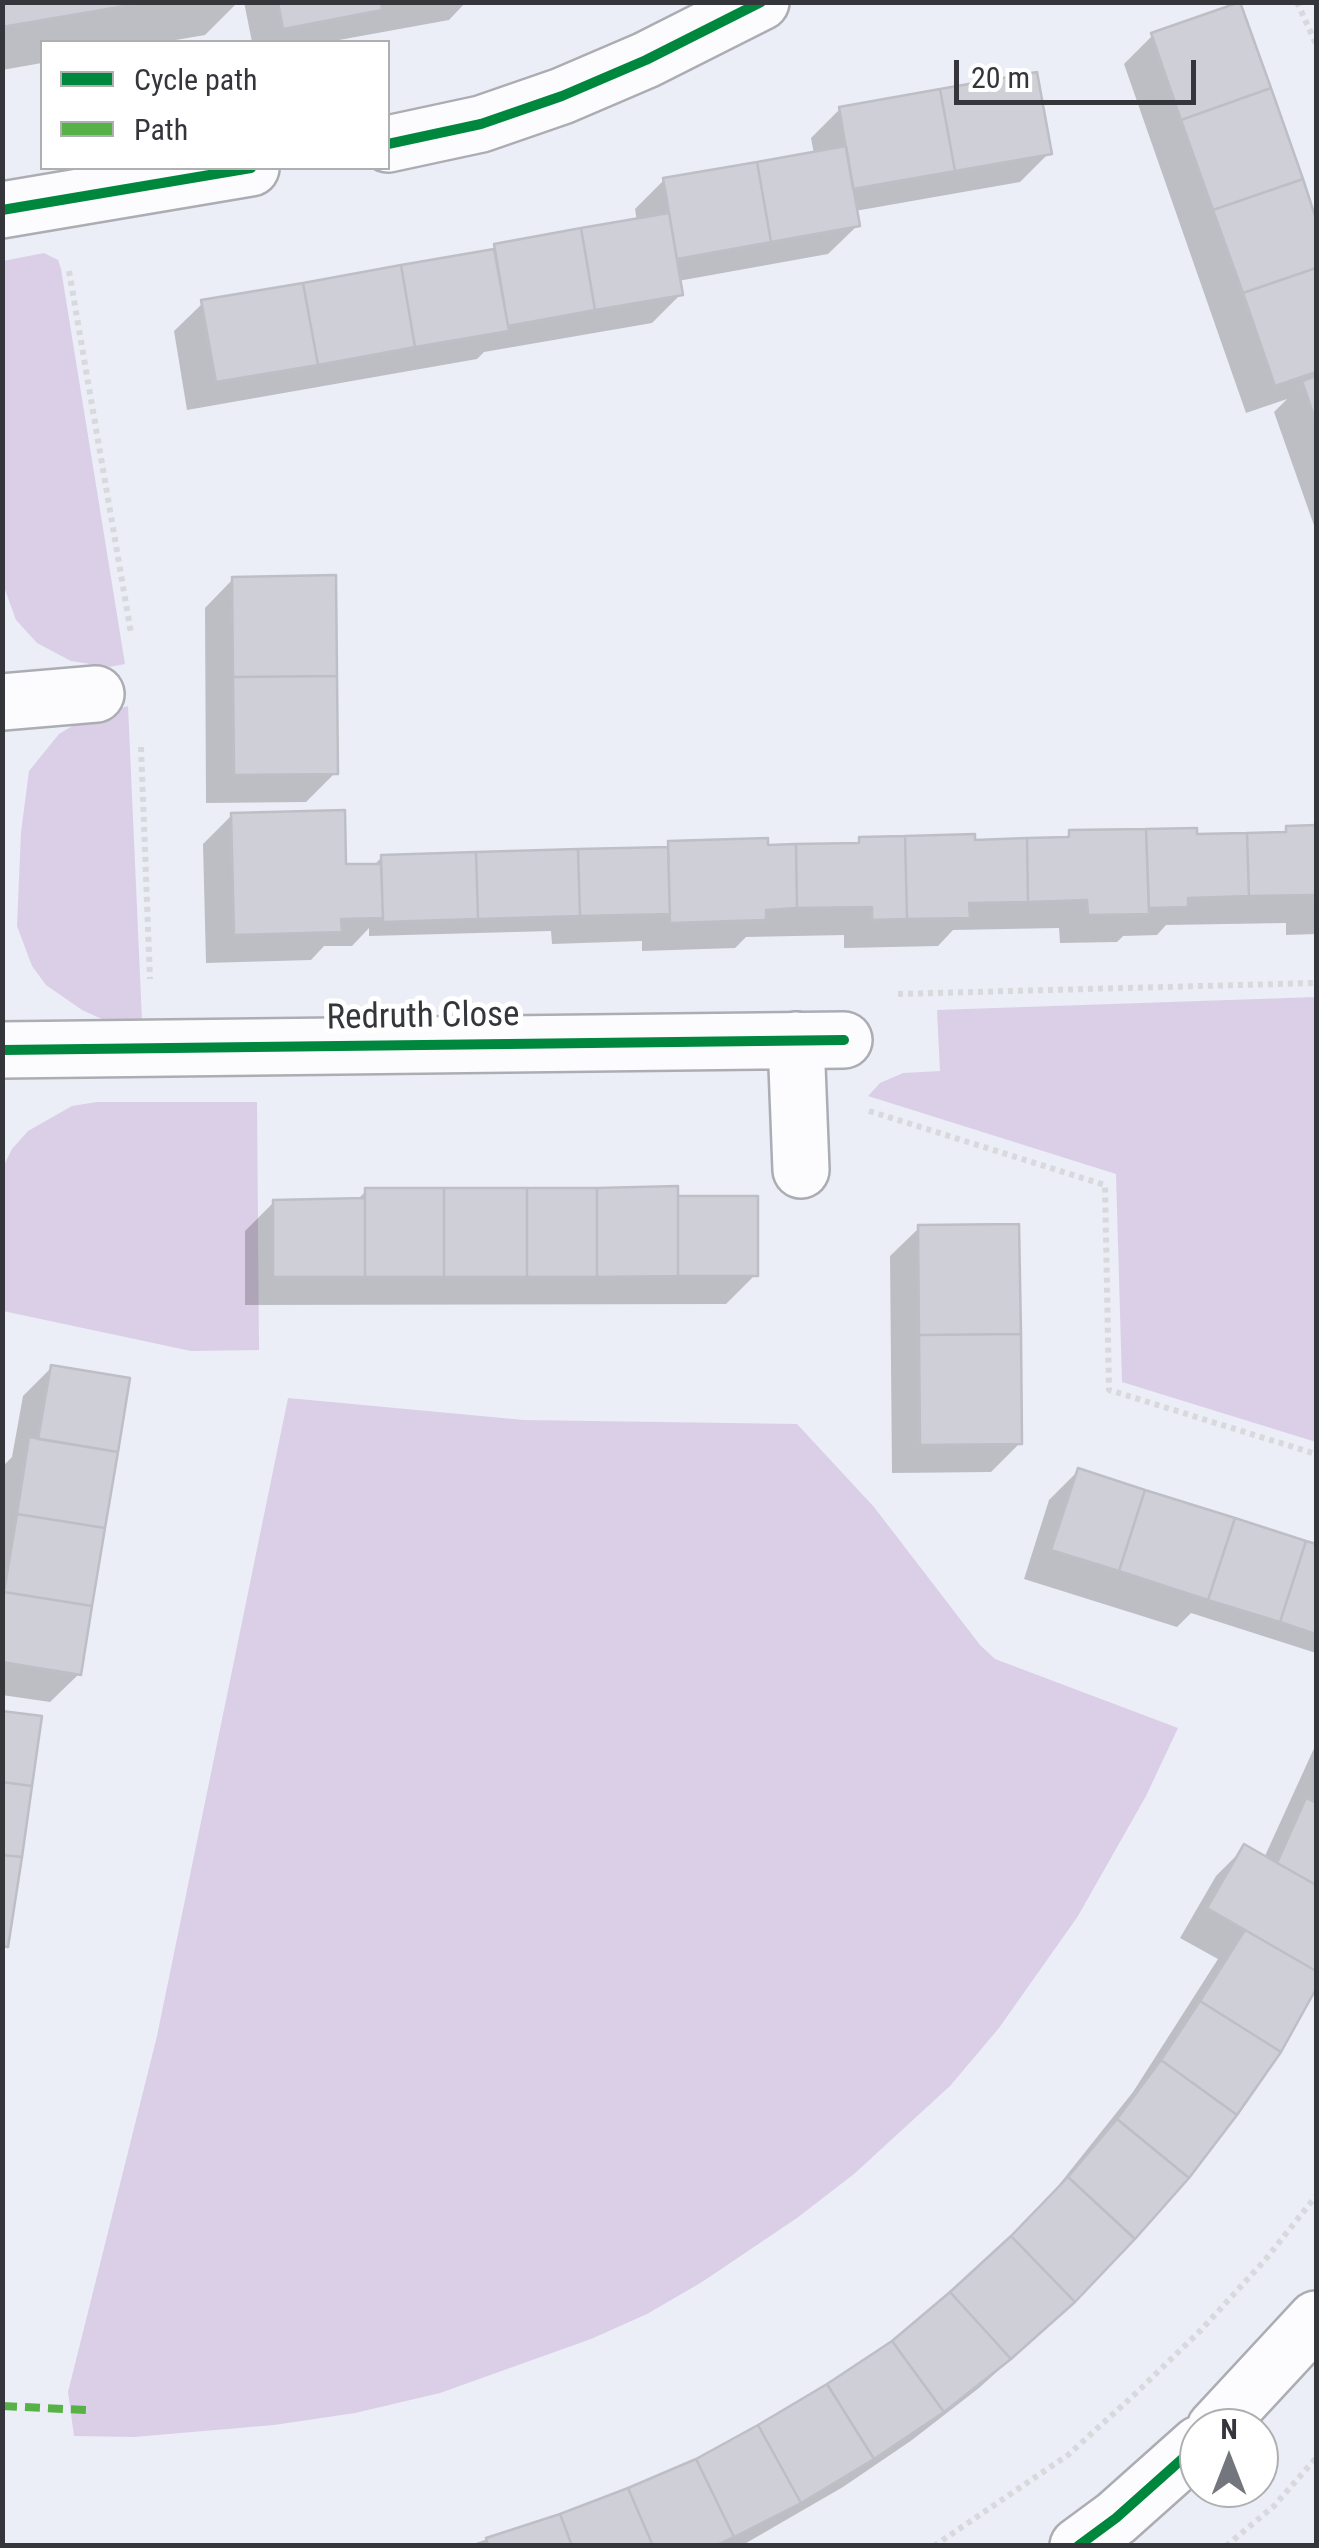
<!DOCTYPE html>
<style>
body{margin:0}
#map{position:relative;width:1319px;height:2548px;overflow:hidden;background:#ebeef6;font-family:"Roboto Condensed",sans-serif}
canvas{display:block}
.frame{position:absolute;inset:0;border:5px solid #34363c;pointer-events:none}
.legend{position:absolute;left:40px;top:40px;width:350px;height:130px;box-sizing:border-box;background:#fff;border:2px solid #aeafb1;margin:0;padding:12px 18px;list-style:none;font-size:30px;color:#34363c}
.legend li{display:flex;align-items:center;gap:20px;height:50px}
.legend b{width:50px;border:2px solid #aeafb1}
.north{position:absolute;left:1179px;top:2408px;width:100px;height:100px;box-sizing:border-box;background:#fff;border:2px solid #aeafb1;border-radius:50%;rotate:0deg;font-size:28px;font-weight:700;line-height:40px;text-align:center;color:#34363c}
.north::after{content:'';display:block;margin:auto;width:35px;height:45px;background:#74767d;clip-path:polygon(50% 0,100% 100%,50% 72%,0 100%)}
.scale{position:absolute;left:954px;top:60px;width:242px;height:45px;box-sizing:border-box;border:5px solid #34363c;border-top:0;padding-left:12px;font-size:30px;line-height:35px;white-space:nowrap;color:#34363c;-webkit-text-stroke:8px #fff;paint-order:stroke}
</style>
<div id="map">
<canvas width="1319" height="2548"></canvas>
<div class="frame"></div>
<ul class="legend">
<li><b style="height:12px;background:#00873e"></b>Cycle path</li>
<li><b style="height:12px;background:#56b246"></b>Path</li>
</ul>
<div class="north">N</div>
<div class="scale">20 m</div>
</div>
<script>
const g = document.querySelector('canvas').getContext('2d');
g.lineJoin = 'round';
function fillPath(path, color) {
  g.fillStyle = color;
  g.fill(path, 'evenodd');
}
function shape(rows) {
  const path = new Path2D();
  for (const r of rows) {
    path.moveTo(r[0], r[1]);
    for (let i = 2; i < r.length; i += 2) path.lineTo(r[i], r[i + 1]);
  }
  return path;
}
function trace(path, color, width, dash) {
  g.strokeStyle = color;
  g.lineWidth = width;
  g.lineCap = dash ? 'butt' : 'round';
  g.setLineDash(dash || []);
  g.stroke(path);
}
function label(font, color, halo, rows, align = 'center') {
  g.font = font + ' "Roboto Condensed",sans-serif';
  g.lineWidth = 10;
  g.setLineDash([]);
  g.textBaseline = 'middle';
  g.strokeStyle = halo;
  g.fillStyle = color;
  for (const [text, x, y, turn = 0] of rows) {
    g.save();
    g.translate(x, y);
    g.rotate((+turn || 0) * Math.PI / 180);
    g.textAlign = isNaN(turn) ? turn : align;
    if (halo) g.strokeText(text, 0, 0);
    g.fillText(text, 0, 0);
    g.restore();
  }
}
fillPath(shape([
 [44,253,58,260,61,269,125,664,109,667,71,661,37,643,16,620,3,584,3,261],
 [128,706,142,1020,120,1021,104,1020,82,1010,46,985,32,966,17,926,21,832,29,771,59,734,82,720],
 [1316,997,1316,1442,1122,1382,1116,1174,868,1096,880,1083,903,1073,940,1071,937,1010],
 [97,1102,257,1102,259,1350,191,1351,3,1311,3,1167,12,1149,28,1131,72,1106],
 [288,1398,524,1420,797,1424,874,1507,980,1645,995,1659,1178,1728,1146,1796,1078,1916,999,2028,950,2086,854,2174,797,2218,702,2282,647,2314,591,2339,440,2393,355,2413,274,2425,134,2437,74,2436,68,2392,157,2036]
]), '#dbcfe7');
fillPath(shape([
 [2,2,238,2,205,35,164,42,42,42,42,63,2,70],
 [244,2,466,2,449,20,328,42,252,42],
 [1238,5,1316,227,1316,531,1274,412,1287,399,1246,413,1124,64,1153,35],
 [840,109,1049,153,1020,182,855,211,857,226,828,254,678,281,681,294,652,323,484,352,477,359,187,410,174,331,203,303,488,253,495,246,637,221,635,209,664,180,814,154,811,138],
 [233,579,335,773,306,802,206,803,205,608],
 [232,815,344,866,373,866,382,857,663,849,669,844,765,848,855,845,860,840,972,842,1063,840,1070,833,1195,830,1195,837,1281,834,1287,829,1316,828,1316,934,1286,935,1286,923,1166,925,1157,935,1123,936,1117,942,1060,943,1059,928,953,930,938,946,844,948,844,935,746,937,735,948,642,951,642,941,552,944,551,931,369,936,369,928,352,946,324,946,311,960,206,963,203,844],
 [367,1190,675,1198,755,1275,726,1304,245,1305,245,1231,274,1202,356,1201],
 [919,1228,1020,1443,991,1472,892,1473,890,1256],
 [52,1367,79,1674,50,1702,2,1695,2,1467,12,1457,23,1396],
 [1078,1471,1316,1546,1316,1653,1191,1613,1177,1627,1024,1579,1049,1500],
 [1316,1744,1316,1985,1279,2051,1043,2330,979,2388,912,2440,843,2487,741,2546,467,2546,629,2491,697,2461,759,2427,893,2343,952,2294,1042,2206,1133,2092,1218,1959,1180,1938,1216,1876,1245,1847,1264,1858]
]), '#0003');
const building = shape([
 [2,2,148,2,2,27,2,2],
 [278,2,381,2,382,10,283,29,278,2],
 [1240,2,1271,88,1181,120,1151,33,1240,2],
 [1037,72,1052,154,955,171,940,89,1037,72],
 [1271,88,1303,179,1213,210,1181,120,1271,88],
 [940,89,955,171,853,189,839,107,940,89],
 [846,146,860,226,771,242,757,162,846,146],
 [757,162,771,242,677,259,663,178,757,162],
 [1303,179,1316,219,1316,268,1243,293,1213,210,1303,179],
 [669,213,683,295,595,310,581,228,669,213],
 [581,228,595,310,508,326,494,244,581,228],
 [494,249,509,331,415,347,401,265,494,249],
 [401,265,415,347,318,365,303,283,401,265],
 [1316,268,1316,372,1275,386,1243,293,1316,268],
 [303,283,318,365,216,382,201,300,303,283],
 [1316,376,1316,422,1302,381,1316,376],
 [336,575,337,676,233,677,232,577,336,575],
 [337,676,338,774,234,775,233,677,337,676],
 [345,810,346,864,381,864,383,918,341,919,342,932,234,935,231,813,345,810],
 [1316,825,1316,907,1314,907,1314,895,1249,896,1247,833,1286,832,1286,826,1316,825],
 [1197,828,1197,834,1247,833,1249,896,1188,898,1188,907,1149,908,1146,829,1197,828],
 [1146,829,1149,914,1088,915,1087,900,1028,902,1027,838,1069,837,1069,830,1146,829],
 [975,834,975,840,1027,838,1028,902,969,903,970,918,907,919,905,836,975,834],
 [905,836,907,919,872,920,872,907,797,908,796,844,859,843,859,837,905,836],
 [768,838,768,845,796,844,797,908,766,910,766,920,670,923,668,841,768,838],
 [668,847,670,914,580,916,578,849,668,847],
 [578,849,580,916,478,919,476,852,578,849],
 [476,852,478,919,383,922,381,855,476,852],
 [678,1186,678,1276,597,1277,597,1188,678,1186],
 [365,1188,444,1188,444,1277,365,1277,365,1188],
 [444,1188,527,1188,527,1277,444,1277,444,1188],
 [527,1188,597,1188,597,1277,527,1277,527,1188],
 [678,1196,758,1196,758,1276,678,1276,678,1196],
 [365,1198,365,1277,273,1277,273,1200,365,1198],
 [1019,1224,1021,1334,919,1335,918,1225,1019,1224],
 [1021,1334,1022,1444,920,1445,919,1335,1021,1334],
 [51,1365,130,1378,118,1452,38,1439,51,1365],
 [29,1437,118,1452,105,1528,17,1514,29,1437],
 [1078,1468,1145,1490,1119,1571,1051,1550,1078,1468],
 [1145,1490,1235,1518,1208,1600,1119,1571,1145,1490],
 [17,1514,105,1528,92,1606,4,1592,17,1514],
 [1235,1518,1306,1541,1280,1622,1208,1600,1235,1518],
 [1306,1541,1316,1544,1316,1634,1280,1622,1306,1541],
 [4,1592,92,1606,81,1675,2,1662,4,1592],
 [2,1711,42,1716,32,1786,2,1782,2,1711],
 [2,1782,32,1786,22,1857,2,1855,2,1782],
 [1306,1798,1316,1803,1316,1885,1277,1863,1306,1798],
 [1244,1844,1316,1885,1316,1971,1207,1908,1244,1844],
 [2,1855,22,1857,8,1947,2,1946,2,1855],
 [1245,1930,1316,1971,1316,1989,1281,2052,1200,2001,1245,1930],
 [1200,2001,1281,2052,1237,2115,1161,2060,1200,2001],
 [1161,2060,1237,2115,1189,2178,1117,2119,1161,2060],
 [1117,2119,1189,2178,1135,2239,1068,2177,1117,2119],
 [1068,2177,1135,2239,1075,2302,1011,2236,1068,2177],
 [1011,2236,1075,2302,1011,2359,950,2292,1011,2236],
 [950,2292,1011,2359,944,2412,892,2341,950,2292],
 [892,2341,944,2412,874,2459,827,2384,892,2341],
 [827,2384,874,2459,801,2503,758,2425,827,2384],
 [758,2425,801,2503,734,2537,696,2459,758,2425],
 [696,2459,734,2537,715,2546,653,2546,628,2488,696,2459],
 [628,2488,653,2546,572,2546,560,2514,628,2488],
 [560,2514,572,2546,488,2546,486,2538,560,2514]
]);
fillPath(building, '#cfd0d7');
trace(building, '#bebfc6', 2.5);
const minor = shape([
 [388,144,481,124,562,96,646,60,761,2],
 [2,210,251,168],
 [2,702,96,694],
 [796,1040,801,1170],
 [2,1050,844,1040],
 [1215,2428,1316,2319],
 [1078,2546,1116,2518,1199,2444]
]);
trace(minor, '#abadb3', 60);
trace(shape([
 [1297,2,1316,44],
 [69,271,131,633],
 [141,747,150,979],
 [898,994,1316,983],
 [869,1111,1105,1185,1109,1390,1316,1454],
 [934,2546,1068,2455,1135,2394,1201,2330,1265,2260,1316,2196],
 [1226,2546,1274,2506,1316,2458]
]), '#d8d9dc', 6, [5, 5]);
trace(minor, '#fcfcfe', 55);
trace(shape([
 [2,2406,86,2410]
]), '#56b246', 8, [15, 8]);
trace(shape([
 [388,144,481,124,562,96,646,60,761,2],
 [2,210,251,168],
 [2,1050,844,1040],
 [1078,2546,1116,2518,1199,2444]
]), '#00873e', 10);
label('35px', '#34363c', '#fff', [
 ["Redruth Close",423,1018,-1]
]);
</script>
